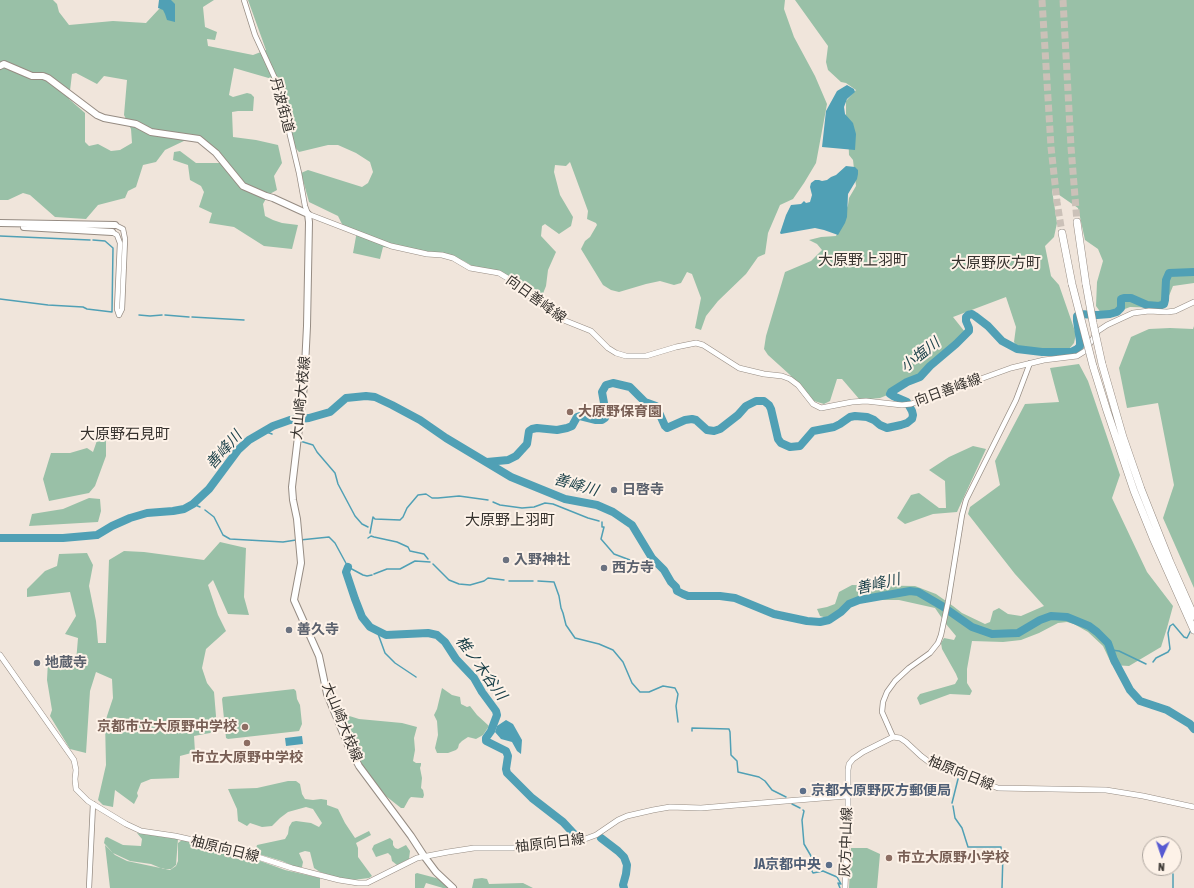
<!DOCTYPE html>
<meta charset="utf-8">
<style>
body{margin:0}
#map{position:relative;width:1194px;height:888px;overflow:hidden;background:#f0e5db;font-family:"Asap Condensed",sans-serif}
canvas{display:block}
.north{position:absolute;left:1142px;top:836px;width:40px;height:40px;box-sizing:border-box;background:#fdf2e8;border:1px solid #ada59e;border-radius:50%;rotate:183deg;font-size:11px;font-weight:700;line-height:16px;text-align:center;color:#36322e}
.north::after{content:'';display:block;margin:auto;width:14px;height:18px;background:#575ad2;clip-path:polygon(50% 0,100% 100%,50% 72%,0 100%)}
</style>
<div id="map">
<canvas width="1194" height="888"></canvas>
<div class="north">N</div>
</div>
<script>
const g = document.querySelector('canvas').getContext('2d');
g.lineJoin = 'round';
function fillPath(path, color) {
  g.fillStyle = color;
  g.fill(path, 'evenodd');
}
function shape(rows) {
  const path = new Path2D();
  for (const r of rows) {
    path.moveTo(r[0], r[1]);
    for (let i = 2; i < r.length; i += 2) path.lineTo(r[i], r[i + 1]);
  }
  return path;
}
function trace(path, color, width, dash) {
  g.strokeStyle = color;
  g.lineWidth = width;
  g.lineCap = dash ? 'butt' : 'round';
  g.setLineDash(dash || []);
  g.stroke(path);
}
function label(font, color, halo, rows, align = 'center') {
  g.font = font + ' "Asap Condensed","Noto Sans JP",sans-serif';
  g.lineWidth = 4;
  g.setLineDash([]);
  g.textBaseline = 'middle';
  g.strokeStyle = halo;
  g.fillStyle = color;
  for (const [text, x, y, turn = 0] of rows) {
    g.save();
    g.translate(x, y);
    g.rotate((+turn || 0) * Math.PI / 180);
    g.textAlign = isNaN(turn) ? turn : align;
    if (halo) g.strokeText(text, 0, 0);
    g.fillText(text, 0, 0);
    g.restore();
  }
}
fillPath(shape([
 [0,0,53,0,57,4,59,12,69,25,113,21,146,23,159,9,169,7,171,0,214,0,203,7,205,27,217,32,215,40,207,39,208,46,253,55,266,50,248,0,785,0,784,9,794,37,815,76,827,104,816,163,804,183,793,199,780,205,768,233,765,254,758,257,746,274,718,301,706,316,701,330,695,328,701,298,692,274,687,272,681,283,674,285,660,281,646,284,619,292,611,290,603,285,581,249,585,241,590,237,597,225,596,223,587,219,588,211,570,162,566,166,555,165,554,172,560,195,573,217,571,226,559,234,545,224,542,226,541,236,556,252,548,270,546,286,542,296,537,299,502,272,472,266,464,261,440,253,383,247,380,259,353,253,357,231,343,226,338,216,309,202,301,173,308,170,362,187,368,183,373,172,370,162,356,153,338,145,328,145,299,152,294,146,286,106,284,86,272,79,234,68,229,95,233,97,247,93,251,94,254,97,253,111,238,111,232,112,233,137,256,140,278,145,282,163,274,176,277,190,268,195,263,204,265,216,273,220,282,223,298,225,292,249,264,246,234,227,209,223,212,213,199,207,204,192,201,186,190,180,188,165,173,160,174,152,180,151,196,163,219,163,221,157,204,140,188,139,165,150,156,162,143,165,136,187,128,191,125,198,98,205,86,219,55,217,30,195,23,193,8,200,0,200],
 [76,73,97,84,104,76,127,80,124,115,131,129,132,143,120,150,111,151,98,144,89,146,85,142,85,113,69,99,72,74],
 [795,0,1194,0,1194,283,1173,286,1164,308,1130,307,1104,317,1096,306,1097,282,1103,261,1098,249,1085,240,1078,208,1052,190,1057,223,1054,237,1045,246,1051,276,1059,285,1076,334,1074,343,1069,349,1044,353,1020,351,1014,342,1016,327,1006,297,953,317,965,332,921,373,895,392,880,398,860,400,842,379,837,379,830,401,824,404,814,401,789,374,768,355,764,349,766,336,785,272,811,261,822,250,817,244,809,240,821,237,836,236,848,205,849,198,856,186,853,160,849,155,848,130,846,115,846,101,856,90,846,83,841,82,828,70,826,62,828,46],
 [1194,326,1194,588,1163,518,1174,485,1158,403,1127,408,1119,368,1131,337,1149,329,1170,328,1193,329],
 [1079,364,1088,381,1120,475,1112,498,1147,572,1173,606,1167,628,1161,647,1129,666,1112,665,1103,646,1088,632,1074,624,1067,622,1058,623,1039,633,1021,640,1003,642,972,641,967,669,967,683,972,691,970,695,950,694,920,705,917,698,920,694,955,684,958,679,956,674,942,649,941,643,944,638,954,640,956,636,946,624,935,608,899,600,875,600,861,597,842,608,827,618,820,616,817,609,827,607,835,604,839,592,852,585,915,586,936,594,953,606,962,613,985,624,990,622,993,611,999,608,1008,614,1021,616,1044,606,1015,574,968,514,970,507,1000,485,995,461,1025,404,1059,402,1050,368],
 [100,432,106,437,106,456,95,486,89,493,49,501,43,479,51,453,70,453,87,448,93,452],
 [973,446,986,449,957,512,933,514,905,524,897,518,911,495,919,493,939,508,946,508,945,481,929,470,949,457],
 [89,498,100,499,101,511,98,522,29,526,32,514,63,509],
 [220,542,246,548,244,597,249,615,228,614,213,580,208,585,218,615,226,631,206,649,202,668,207,683,214,692,217,728,210,733,194,736,195,752,180,756,179,778,151,779,141,783,137,793,138,796,134,804,115,790,113,807,103,805,98,800,106,765,105,722,113,698,112,679,96,672,90,691,86,753,70,749,50,716,52,710,47,680,48,661,76,662,78,638,65,634,76,616,70,592,27,597,27,589,45,571,57,566,59,554,87,553,93,565,89,586,96,621,98,643,106,643,109,560,124,551,144,552,204,560],
 [442,688,452,695,460,697,461,704,467,707,470,706,477,715,489,726,483,735,476,739,468,737,462,741,459,744,458,748,456,750,448,753,437,753,435,748,438,735,437,721,434,715,437,709],
 [294,689,296,691,297,699,300,705,302,724,299,731,228,739,226,738,222,699,223,697],
 [343,714,359,719,402,723,417,727,414,738,415,750,413,761,416,763,421,763,421,765,420,768,422,778,421,788,423,790,424,795,423,798,411,797,409,799,404,808,401,808,382,793,353,756,339,716,343,716],
 [288,781,296,781,300,784,302,794,305,799,313,800,321,799,327,800,327,805,338,809,345,823,355,838,369,831,371,835,356,843,358,848,358,857,372,876,369,878,353,880,342,879,320,872,314,868,310,852,305,851,299,853,303,862,302,867,295,867,282,861,255,853,257,845,285,839,288,834,289,827,292,822,296,821,311,823,319,827,322,823,313,809,306,807,288,812,280,818,272,826,262,827,250,823,247,826,238,821,237,809,228,789,257,788],
 [137,833,178,839,176,865,171,869,163,869,151,864,130,861,113,853,104,843,105,838,107,837,123,845,141,846,142,839],
 [390,838,393,841,393,845,395,848,398,849,406,845,410,851,409,859,397,865,392,861,391,856,388,853,376,857,372,849,374,845],
 [182,840,230,850,285,870,320,878,320,888,110,888,105,845,115,855,127,861,170,870,176,866,178,861,178,843],
 [851,848,867,848,880,854,877,888,849,888],
 [417,873,436,878,444,882,452,888,443,888,426,883,424,888,415,888,415,874],
 [482,878,487,879,489,884,523,883,533,888,472,888,474,879]
]), '#99c0a7');
fillPath(shape([
 [159,0,171,0,175,4,175,22,167,20,165,14,163,10,158,8],
 [847,85,854,89,855,92,847,99,844,107,845,114,853,123,856,134,855,150,822,147,826,111,837,91],
 [846,166,855,167,858,170,858,174,857,179,848,194,847,217,845,223,838,235,824,230,815,228,781,234,780,233,786,215,791,205,801,204,804,201,806,203,810,202,812,195,810,187,811,183,815,180,819,180,822,181,827,180,831,177,836,175],
 [506,720,513,724,522,740,521,754,517,751,512,742,501,739,495,732,497,726],
 [302,736,303,744,286,746,285,738]
]), '#50a0b5');
trace(shape([
 [0,236,90,240],
 [0,299,48,305,83,307,87,309,112,312,113,248,105,241,93,240],
 [139,315,150,316,162,315],
 [165,315,189,317],
 [192,317,244,320],
 [264,431,272,434],
 [300,441,313,445,317,452,335,473,338,484,355,516,362,524,368,527],
 [493,502,500,505,522,508,534,507,545,503,553,504,588,518,599,521],
 [193,504,200,507],
 [205,510,214,517,223,535,230,539,283,542,296,540],
 [602,522,602,527,604,527,601,539,614,554,638,563,651,571],
 [370,533,373,517,375,519,400,520,403,517,407,508,418,495,426,494,432,498,438,498,459,496,488,500],
 [368,538,371,536,374,537,397,542,408,547,410,551,424,554,428,559],
 [300,540,329,537,335,543,348,567,363,575,367,576,372,575],
 [433,564,449,580,459,584,470,585,484,581,488,578,504,580],
 [374,574,387,569,400,569,415,561,430,562],
 [509,581,533,581],
 [538,581,554,582,559,596,561,608,563,613,566,625,575,638,599,644,613,650,623,662,632,683,640,692,649,692,663,686,675,688,678,694,676,706,678,722],
 [377,631,385,653,395,663,416,677],
 [1111,650,1119,651,1146,664],
 [1153,662,1156,658,1168,652,1170,649,1168,633,1170,626,1173,624,1184,637,1187,638,1191,630],
 [692,731,692,728,729,729,730,732,731,755,737,761,738,772,759,777,765,781,772,790,786,797],
 [952,803,958,779],
 [792,804,800,808],
 [953,806,955,818,962,828,968,847,1001,847,1001,849],
 [803,810,804,811,802,820,804,844,811,856,812,871,813,873,823,871,837,877,841,884,838,883,840,888],
 [1002,888,1003,853],
 [1173,888,1173,874]
]), '#50a0b5', 1.5);
trace(shape([
 [487,462,508,460,516,456,527,444,529,431,532,429,537,428,557,430,567,428,572,426,577,417,580,416,596,420,602,420,605,418,606,414,602,392,606,385,613,383,630,387,645,402,656,406,665,426,667,428,685,420,692,419,696,420,707,430,714,431,720,429,738,415,746,406,756,401,764,401,769,405,771,409,778,439,781,443,790,447,800,446,813,431,834,427,840,424,850,417,855,416,867,417,874,420,880,425,887,428,901,425,907,423,912,419,913,415,912,411,907,402,893,396,890,394,891,392,907,382,920,377,930,366,956,344,969,331,969,328,966,321,966,317,968,315,972,314,975,316,988,326,1002,341,1017,349,1042,352,1071,352,1077,349,1080,346,1080,341,1077,321,1077,316,1079,314,1097,315,1110,314,1117,312,1121,308,1121,299,1124,298,1131,298,1147,305,1159,306,1164,304,1165,300,1166,280,1169,273,1194,272],
 [0,538,63,538,97,535,112,526,130,518,147,513,173,511,184,509,193,504,209,489,238,450,249,440,273,426,290,420,309,418,330,412,346,398,366,396,375,397,392,405,420,420,446,438,511,477,565,499,597,505,613,512,632,525,652,558,664,570,671,582,676,587,677,591,683,594,688,596,720,596,735,598,774,614,807,621,820,622,829,620,841,612,849,604,859,600,910,591,918,592,942,606,972,627,992,634,1018,633,1040,620,1051,616,1067,617,1089,626,1097,632,1108,643,1114,660,1130,690,1140,701,1167,710,1190,724,1194,729],
 [348,567,346,572,355,599,362,617,370,627,386,635,428,633,437,635,445,642,456,659,474,678,482,692,496,711,497,715,491,731,486,738,486,741,506,751,508,756,506,769,507,773,532,798,563,822,576,836],
 [601,838,618,851,624,857,627,865,626,874,623,885,624,888]
]), '#50a0b5', 8);
trace(shape([
 [1042,0,1051,147,1057,202,1062,233],
 [1063,0,1071,147,1077,222]
]), '#cbc1b8', 7, [7, 3.5]);
const tertiary = shape([
 [244,0,255,35,278,85,299,173,305,206,308,214],
 [115,225,123,229,125,239,122,309,119,315],
 [112,232,117,235,120,243,117,309,119,315],
 [893,737,882,712,883,702,887,692,895,681,909,668,930,653,938,643,941,635,948,602,962,515,966,500,1016,400,1030,363],
 [89,888,93,804]
]);
const secondary = shape([
 [308,214,391,246,427,254,442,255,453,258,470,268,499,273,509,279,522,290,561,319,591,331,608,348,616,353,626,356,646,356,676,347,696,343,703,345,739,368,764,374,782,376,790,379,798,385,813,404,821,408,852,402,866,401,902,405,911,404,1011,368,1044,360,1077,356,1085,351,1098,331,1107,325,1133,313,1149,311,1167,312,1175,311,1194,302],
 [0,655,74,760,76,770,75,779,76,789,88,801,126,824,141,831,175,836,233,849,292,868,339,880,358,883,367,883,417,858,448,852,474,848,513,848,585,839,596,835,618,820,627,816,653,810,670,807,701,808,737,805,847,796],
 [845,888,848,817,848,770,849,764,853,759,863,752,893,737,900,738,906,742,921,756,929,762,998,788,1106,790,1143,796,1194,807]
]);
const primary = shape([
 [0,66,4,64,32,76,43,76,48,78,97,115,104,118,136,124,151,132,199,139,216,153,243,186,266,196,273,198,308,214,309,222,307,326,304,386,292,487,293,500,297,519,301,563,294,600,319,656,327,694,348,745,359,766,411,836,424,856,436,872,453,888],
 [0,223,115,225],
 [24,227,112,232]
]);
const motorway = shape([
 [1077,222,1086,284],
 [1062,233,1072,284],
 [1102,364,1123,437,1141,489,1170,562,1194,616],
 [1093,366,1107,411,1134,491,1153,538,1194,630]
]);
trace(tertiary, '#968c83', 6);
trace(secondary, '#968c83', 6);
trace(primary, '#968c83', 8);
trace(motorway, '#968c83', 8);
trace(tertiary, '#fff', 4.5);
trace(secondary, '#fff', 5);
trace(primary, '#fff', 6);
trace(motorway, '#fff', 7);
const motorwayBridge = shape([
 [1072,284,1093,366],
 [1086,284,1093,323,1102,364]
]);
trace(motorwayBridge, '#968c83', 8, []);
trace(motorwayBridge, '#fff', 7);
for (const [x, y, r, color] of [
 [570,412,4,"#8d6e63"],
 [614,490,4,"#6b7280"],
 [506,560,4,"#6b7280"],
 [604,568,4,"#6b7280"],
 [289,630,4,"#6b7280"],
 [37,663,4,"#6b7280"],
 [245,727,4,"#8d6e63"],
 [247,743,4,"#8d6e63"],
 [803,791,4,"#5c6f8a"],
 [889,858,4,"#8d6e63"],
 [829,865,4,"#5c6f8a"]
]) {
  const dot = new Path2D();
  dot.arc(x, y, r, 0, 2 * Math.PI);
  g.fillStyle = color;
  g.fill(dot);
  trace(dot, '#fdf2e8', 1.5);
}
label('14px', '#36322e', '#fdf2e8', [
 ["丹波街道",282,105,75],
 ["向日善峰線",536,299,36],
 ["向日善峰線",948,390,-20],
 ["大山崎大枝線",301,398,-84],
 ["大山崎大枝線",342,722,68],
 ["柚原向日線",961,773,22],
 ["灰方中山線",846,842,-88],
 ["柚原向日線",550,843,-7],
 ["柚原向日線",225,849,14]
]);
label('bold 14px', '#785e54', '#fdf2e8', [
 ["大原野保育園",578,412],
 ["京都市立大原野中学校",237,727,"right"],
 ["市立大原野中学校",247,758,"center"],
 ["市立大原野小学校",897,858]
], 'left');
label('bold 14px', '#5b616d', '#fdf2e8', [
 ["日啓寺",622,490],
 ["入野神社",514,560],
 ["西方寺",612,568],
 ["善久寺",297,630],
 ["地蔵寺",45,663]
], 'left');
label('bold 14px', '#4e5e75', '#fdf2e8', [
 ["京都大原野灰方郵便局",811,791],
 ["JA京都中央",821,865,"right"]
], 'left');
label('15px', '#36322e', '#fdf2e8', [
 ["大原野上羽町",863,260],
 ["大原野灰方町",996,263],
 ["大原野石見町",125,434],
 ["大原野上羽町",510,520]
]);
label('italic 15px', '#193f48', '#fdf2e8', [
 ["小塩川",920,355,-38],
 ["善峰川",224,450,-49],
 ["善峰川",576,485,16],
 ["善峰川",878,584,-13],
 ["椎ノ木谷川",481,668,54]
]);
</script>
